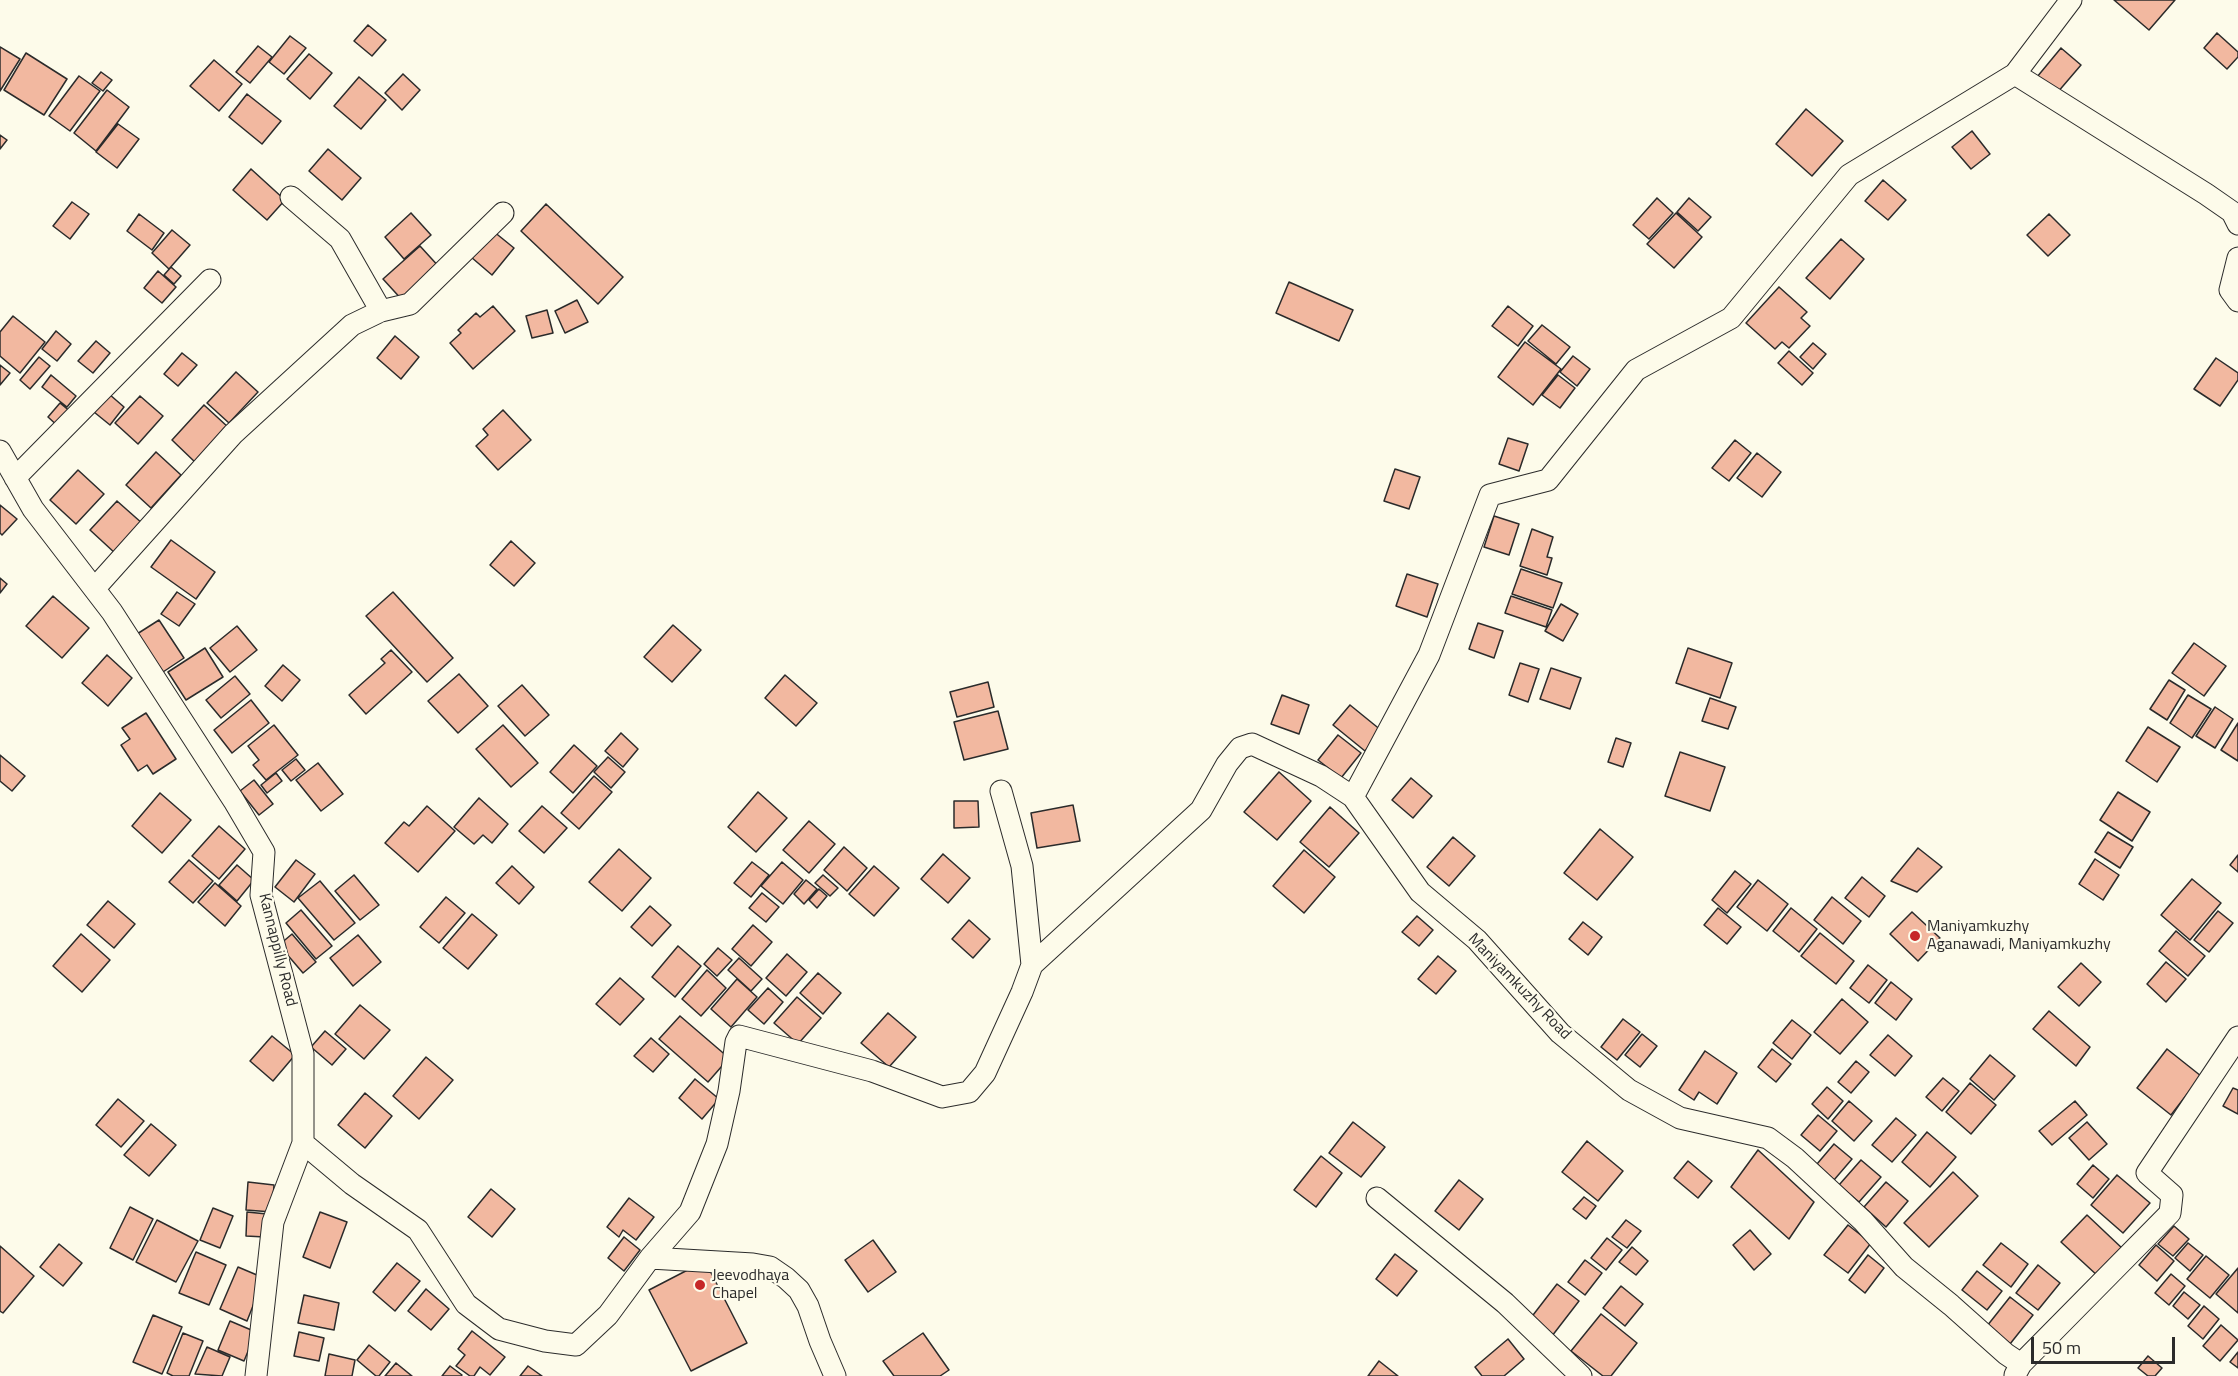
<!DOCTYPE html>
<style>
body{margin:0}
#map{position:relative;width:2238px;height:1376px;overflow:hidden;background:#fdfbea;font-family:"Titillium Web",sans-serif}
canvas{display:block}
.scale{position:absolute;left:2031px;top:1337px;width:144px;height:27px;box-sizing:border-box;border:3px solid #2b2b2b;border-top:0;padding-left:8px;font-size:18px;line-height:21px;white-space:nowrap;color:#2b2b2b;-webkit-text-stroke:4px #fdfbea;paint-order:stroke}
</style>
<div id="map">
<canvas width="2238" height="1376"></canvas>
<div class="scale">50 m</div>
</div>
<script>
const g = document.querySelector('canvas').getContext('2d');
g.lineJoin = 'round';
function fillPath(path, color) {
  g.fillStyle = color;
  g.fill(path, 'evenodd');
}
function shape(rows) {
  const path = new Path2D();
  for (const r of rows) {
    path.moveTo(r[0], r[1]);
    for (let i = 2; i < r.length; i += 2) path.lineTo(r[i], r[i + 1]);
  }
  return path;
}
function trace(path, color, width, dash) {
  g.strokeStyle = color;
  g.lineWidth = width;
  g.lineCap = dash ? 'butt' : 'round';
  g.setLineDash(dash || []);
  g.stroke(path);
}
function label(font, color, halo, rows, align = 'center') {
  g.font = font + ' "Titillium Web",sans-serif';
  g.lineWidth = 4.5;
  g.setLineDash([]);
  g.textBaseline = 'middle';
  g.strokeStyle = halo;
  g.fillStyle = color;
  for (const [text, x, y, turn = 0] of rows) {
    g.save();
    g.translate(x, y);
    g.rotate((+turn || 0) * Math.PI / 180);
    g.textAlign = isNaN(turn) ? turn : align;
    if (halo) g.strokeText(text, 0, 0);
    g.fillText(text, 0, 0);
    g.restore();
  }
}
const building = shape([
 [2114,0,2175,0,2149,30,2114,0],
 [368,25,386,40,372,56,354,41,368,25],
 [2217,33,2238,52,2238,57,2227,69,2204,48,2217,33],
 [290,36,306,48,284,74,269,62,290,36],
 [258,46,272,57,250,83,236,72,258,46],
 [0,47,20,59,0,91,0,47],
 [2061,48,2081,65,2057,93,2037,77,2061,48],
 [26,53,67,79,44,115,4,90,26,53],
 [309,54,332,73,310,99,287,79,309,54],
 [214,60,242,84,219,111,190,86,214,60],
 [101,72,112,80,103,91,92,83,101,72],
 [403,74,420,90,402,110,385,93,403,74],
 [79,76,100,91,70,131,49,116,79,76],
 [359,77,386,100,361,129,334,106,359,77],
 [107,90,129,107,96,151,74,133,107,90],
 [247,94,281,121,262,144,229,117,247,94],
 [1806,109,1843,141,1812,176,1776,144,1806,109],
 [118,124,139,139,117,168,96,152,118,124],
 [1972,131,1990,154,1971,169,1952,147,1972,131],
 [0,135,7,140,0,149,0,135],
 [328,149,361,178,342,200,309,171,328,149],
 [251,169,285,200,267,220,233,190,251,169],
 [1883,180,1906,200,1888,220,1865,201,1883,180],
 [1657,198,1673,213,1649,239,1633,225,1657,198],
 [1689,198,1711,217,1698,231,1677,212,1689,198],
 [72,202,89,214,70,239,53,226,72,202],
 [546,204,623,277,598,304,521,231,546,204],
 [411,213,431,235,404,259,385,237,411,213],
 [1676,213,1702,237,1674,268,1647,244,1676,213],
 [139,214,164,233,152,250,127,231,139,214],
 [2049,214,2070,235,2048,256,2027,235,2049,214],
 [172,230,190,245,169,269,152,253,172,230],
 [493,231,514,248,492,275,471,257,493,231],
 [1841,239,1864,259,1830,299,1806,278,1841,239],
 [420,246,441,269,404,302,383,279,420,246],
 [171,267,181,276,174,284,164,275,171,267],
 [158,271,176,287,162,303,144,288,158,271],
 [1289,282,1353,310,1339,341,1276,313,1289,282],
 [1779,287,1807,312,1801,318,1810,326,1789,348,1782,342,1775,349,1746,323,1779,287],
 [577,300,588,322,565,333,555,311,577,300],
 [493,306,515,331,473,369,450,343,461,333,458,330,476,313,480,317,493,306],
 [1508,306,1533,326,1518,346,1492,326,1508,306],
 [547,310,553,333,532,338,526,316,547,310],
 [13,316,45,342,20,373,0,356,0,332,13,316],
 [1542,325,1570,347,1556,364,1528,341,1542,325],
 [56,331,71,344,57,361,42,349,56,331],
 [395,336,419,357,401,379,377,358,395,336],
 [96,341,110,353,93,373,78,361,96,341],
 [1525,342,1561,369,1533,405,1498,377,1525,342],
 [1813,343,1826,354,1813,369,1800,357,1813,343],
 [1789,351,1813,373,1802,385,1778,363,1789,351],
 [182,353,197,365,178,386,164,374,182,353],
 [1573,356,1590,369,1577,386,1560,372,1573,356],
 [39,357,50,366,30,389,20,380,39,357],
 [2216,358,2238,373,2238,380,2220,406,2194,389,2216,358],
 [0,365,10,373,0,385,0,365],
 [236,372,258,392,229,423,207,403,236,372],
 [51,375,76,396,67,407,42,387,51,375],
 [1558,375,1575,388,1560,408,1542,395,1558,375],
 [109,394,124,407,110,425,94,412,109,394],
 [140,396,163,416,138,444,115,423,140,396],
 [60,403,72,413,60,428,48,417,60,403],
 [204,405,229,428,197,464,172,440,204,405],
 [503,410,531,440,498,470,476,446,488,435,483,429,503,410],
 [1508,438,1528,444,1519,471,1499,464,1508,438],
 [1735,440,1751,453,1729,481,1712,468,1735,440],
 [156,452,181,475,151,508,126,485,156,452],
 [1757,453,1781,472,1762,497,1737,478,1757,453],
 [1395,469,1420,477,1409,509,1384,501,1395,469],
 [78,470,104,494,76,524,50,500,78,470],
 [117,501,143,524,116,554,90,530,117,501],
 [0,505,17,519,2,535,0,533,0,505],
 [1494,516,1519,524,1509,555,1484,547,1494,516],
 [1532,529,1553,537,1547,557,1552,558,1547,575,1520,566,1532,529],
 [171,540,215,572,196,599,151,567,171,540],
 [511,541,535,563,514,586,490,565,511,541],
 [1521,569,1562,583,1553,608,1512,594,1521,569],
 [1407,574,1438,584,1427,617,1396,606,1407,574],
 [0,578,7,584,0,593,0,578],
 [177,592,195,604,179,626,161,614,177,592],
 [393,592,453,658,427,682,366,616,393,592],
 [53,596,89,628,62,658,26,626,53,596],
 [1511,596,1552,610,1546,627,1505,613,1511,596],
 [1561,604,1578,614,1563,641,1545,631,1561,604],
 [159,620,184,658,163,672,137,634,159,620],
 [1478,623,1503,631,1494,658,1469,649,1478,623],
 [673,625,701,650,672,682,644,657,673,625],
 [237,626,257,650,230,672,210,648,237,626],
 [2194,643,2226,666,2204,696,2172,673,2194,643],
 [205,648,223,677,186,700,168,672,205,648],
 [1688,648,1732,663,1720,698,1676,683,1688,648],
 [391,650,412,672,366,714,349,695,385,663,381,659,391,650],
 [107,655,132,678,108,706,82,683,107,655],
 [1520,663,1539,669,1528,702,1509,695,1520,663],
 [283,665,300,680,282,701,265,686,283,665],
 [1551,668,1581,678,1570,709,1540,699,1551,668],
 [459,674,488,706,458,733,428,701,459,674],
 [785,675,817,703,796,726,765,698,785,675],
 [235,676,250,694,221,718,206,700,235,676],
 [2169,680,2185,690,2167,720,2150,709,2169,680],
 [988,682,994,707,957,717,950,692,988,682],
 [522,685,549,715,525,736,498,706,522,685],
 [1282,695,1309,705,1299,734,1271,724,1282,695],
 [2188,695,2211,709,2192,738,2170,723,2188,695],
 [1710,698,1736,707,1728,729,1702,721,1710,698],
 [251,700,269,723,232,753,214,730,251,700],
 [1350,705,1382,731,1365,751,1333,725,1350,705],
 [2215,707,2233,719,2215,748,2196,736,2215,707],
 [998,711,1008,749,964,760,954,722,998,711],
 [146,713,176,759,153,774,147,765,138,771,121,745,130,739,122,728,146,713],
 [2238,723,2238,761,2221,750,2238,723],
 [274,725,298,755,266,780,253,765,259,760,248,746,274,725],
 [503,725,538,763,511,787,476,749,503,725],
 [2148,727,2180,747,2157,782,2126,761,2148,727],
 [621,733,638,749,623,767,605,751,621,733],
 [1338,735,1361,753,1341,778,1318,760,1338,735],
 [1616,738,1631,743,1623,767,1608,762,1616,738],
 [574,745,597,766,573,793,550,772,574,745],
 [1680,752,1725,767,1710,811,1665,796,1680,752],
 [0,755,25,776,12,791,0,781,0,755],
 [608,757,625,772,611,788,594,772,608,757],
 [296,759,305,770,291,781,282,770,296,759],
 [318,763,343,794,321,811,296,780,318,763],
 [1279,772,1311,801,1277,840,1244,812,1279,772],
 [276,773,282,781,267,793,261,785,276,773],
 [594,776,612,792,579,829,561,813,594,776],
 [1411,778,1432,796,1413,818,1392,800,1411,778],
 [254,780,273,804,259,815,240,791,254,780],
 [758,792,787,818,756,852,728,827,758,792],
 [2118,792,2150,812,2132,841,2100,820,2118,792],
 [160,793,191,820,162,853,132,826,160,793],
 [479,798,508,824,492,843,483,835,474,844,454,827,479,798],
 [954,801,978,801,979,827,954,828,954,801],
 [1073,805,1080,841,1037,848,1031,813,1073,805],
 [427,806,455,831,418,872,385,843,404,822,409,826,427,806],
 [542,806,567,828,544,853,519,831,542,806],
 [1330,807,1359,833,1329,867,1300,842,1330,807],
 [809,821,835,844,809,873,783,850,809,821],
 [219,826,245,849,219,879,192,856,219,826],
 [1600,829,1633,857,1597,900,1564,873,1600,829],
 [2108,832,2133,847,2120,868,2095,852,2108,832],
 [1453,837,1475,856,1449,886,1427,867,1453,837],
 [844,847,867,868,847,891,824,870,844,847],
 [1918,848,1942,867,1917,892,1891,881,1918,848],
 [619,849,651,878,622,911,589,882,619,849],
 [1304,850,1335,877,1304,913,1273,886,1304,850],
 [943,854,970,878,948,903,921,879,943,854],
 [2238,855,2238,872,2230,865,2238,855],
 [2095,859,2119,875,2103,900,2079,884,2095,859],
 [189,860,213,881,193,903,169,882,189,860],
 [296,860,315,874,294,902,275,887,296,860],
 [752,862,769,875,751,897,734,883,752,862],
 [782,862,803,880,783,904,761,886,782,862],
 [237,865,254,880,237,901,219,885,237,865],
 [512,866,534,887,519,904,496,883,512,866],
 [874,866,899,888,874,916,849,894,874,866],
 [1735,871,1751,884,1727,913,1712,900,1735,871],
 [354,875,379,905,360,920,335,891,354,875],
 [823,875,838,888,830,896,815,883,823,875],
 [1862,877,1885,896,1869,917,1845,898,1862,877],
 [2192,879,2221,903,2190,940,2161,915,2192,879],
 [806,880,817,889,804,904,794,894,806,880],
 [1758,880,1788,904,1767,931,1737,907,1758,880],
 [320,881,355,923,334,940,298,898,320,881],
 [215,883,241,906,225,926,198,902,215,883],
 [819,889,827,896,817,908,809,900,819,889],
 [762,893,779,907,766,922,749,908,762,893],
 [446,897,465,913,439,943,420,927,446,897],
 [1832,897,1861,921,1843,944,1814,920,1832,897],
 [108,901,135,924,114,948,87,925,108,901],
 [650,906,671,925,652,946,631,927,650,906],
 [1718,908,1741,927,1727,944,1704,925,1718,908],
 [1791,908,1817,929,1799,952,1773,931,1791,908],
 [301,910,332,946,316,959,286,923,301,910],
 [2218,911,2233,923,2209,952,2194,940,2218,911],
 [1912,912,1940,938,1918,961,1890,934,1912,912],
 [472,914,497,935,468,969,443,948,472,914],
 [1417,916,1433,930,1419,946,1402,932,1417,916],
 [969,920,990,939,973,958,952,939,969,920],
 [1583,922,1602,937,1588,955,1569,939,1583,922],
 [753,925,772,942,751,966,732,949,753,925],
 [2176,931,2205,956,2188,976,2159,951,2176,931],
 [1820,933,1854,961,1836,984,1801,956,1820,933],
 [81,934,110,960,82,992,53,966,81,934],
 [292,934,316,962,303,973,279,945,292,934],
 [358,935,381,962,353,986,330,958,358,935],
 [678,946,701,966,675,997,652,977,678,946],
 [718,948,732,960,717,976,704,964,718,948],
 [787,954,807,972,786,996,766,978,787,954],
 [1438,956,1456,971,1436,994,1418,979,1438,956],
 [739,958,762,979,751,991,728,970,739,958],
 [2166,962,2186,979,2166,1002,2147,984,2166,962],
 [2081,963,2101,982,2079,1006,2058,987,2081,963],
 [1868,965,1887,980,1869,1003,1850,988,1868,965],
 [707,970,726,988,701,1016,682,999,707,970],
 [818,973,841,993,823,1014,800,993,818,973],
 [620,978,644,999,620,1025,596,1004,620,978],
 [737,979,757,997,731,1027,711,1009,737,979],
 [1891,982,1912,999,1896,1020,1875,1003,1891,982],
 [768,988,783,1002,764,1024,748,1010,768,988],
 [797,997,821,1018,798,1044,774,1023,797,997],
 [1842,999,1868,1022,1840,1054,1814,1032,1842,999],
 [360,1005,390,1030,364,1059,335,1034,360,1005],
 [2049,1011,2090,1047,2076,1066,2033,1029,2049,1011],
 [888,1013,916,1037,889,1067,861,1043,888,1013],
 [680,1016,729,1058,708,1082,659,1039,680,1016],
 [1623,1019,1640,1032,1617,1060,1601,1047,1623,1019],
 [1792,1020,1811,1035,1792,1059,1773,1043,1792,1020],
 [325,1031,346,1049,332,1065,311,1047,325,1031],
 [1642,1034,1657,1046,1640,1067,1625,1055,1642,1034],
 [1888,1035,1912,1056,1895,1076,1870,1055,1888,1035],
 [272,1036,295,1055,273,1081,250,1061,272,1036],
 [651,1038,669,1054,653,1072,634,1056,651,1038],
 [1772,1049,1791,1064,1776,1082,1758,1067,1772,1049],
 [2167,1049,2201,1076,2171,1115,2137,1088,2167,1049],
 [1705,1051,1737,1073,1717,1104,1699,1092,1694,1100,1679,1090,1705,1051],
 [1990,1055,2015,1076,1994,1100,1970,1079,1990,1055],
 [426,1057,453,1080,419,1119,393,1096,426,1057],
 [1856,1061,1869,1072,1851,1093,1838,1082,1856,1061],
 [1943,1078,1959,1091,1942,1111,1926,1097,1943,1078],
 [695,1079,719,1099,702,1119,679,1098,695,1079],
 [1970,1083,1996,1105,1971,1134,1946,1112,1970,1083],
 [1827,1087,1843,1101,1828,1119,1812,1104,1827,1087],
 [2233,1088,2238,1090,2238,1114,2223,1106,2233,1088],
 [365,1093,392,1116,365,1148,338,1125,365,1093],
 [118,1099,144,1121,121,1147,96,1125,118,1099],
 [1849,1101,1872,1121,1854,1141,1832,1121,1849,1101],
 [2075,1101,2087,1115,2052,1145,2039,1131,2075,1101],
 [1818,1115,1837,1131,1820,1151,1801,1135,1818,1115],
 [1896,1118,1916,1135,1892,1162,1872,1145,1896,1118],
 [1353,1122,1385,1147,1361,1177,1329,1153,1353,1122],
 [2087,1122,2107,1144,2089,1160,2069,1138,2087,1122],
 [151,1124,176,1145,149,1176,124,1155,151,1124],
 [1927,1132,1956,1157,1930,1187,1902,1162,1927,1132],
 [1587,1141,1623,1171,1598,1201,1562,1172,1587,1141],
 [1834,1144,1852,1159,1834,1180,1817,1164,1834,1144],
 [1758,1150,1814,1202,1789,1239,1731,1187,1758,1150],
 [1321,1156,1342,1173,1316,1207,1294,1190,1321,1156],
 [1861,1160,1881,1177,1859,1202,1839,1185,1861,1160],
 [1688,1161,1712,1181,1698,1198,1674,1178,1688,1161],
 [2093,1165,2109,1179,2093,1198,2077,1184,2093,1165],
 [1953,1172,1978,1196,1929,1247,1904,1223,1953,1172],
 [2117,1175,2150,1203,2123,1233,2091,1205,2117,1175],
 [1459,1180,1483,1199,1459,1230,1435,1211,1459,1180],
 [248,1182,274,1185,272,1212,246,1210,248,1182],
 [1886,1182,1908,1201,1886,1227,1864,1207,1886,1182],
 [491,1189,515,1209,492,1237,468,1217,491,1189],
 [1584,1197,1596,1206,1586,1219,1573,1209,1584,1197],
 [629,1198,654,1217,636,1240,623,1230,619,1237,607,1227,629,1198],
 [130,1207,153,1219,133,1260,110,1248,130,1207],
 [213,1208,233,1216,220,1248,200,1240,213,1208],
 [247,1212,267,1214,265,1237,246,1236,247,1212],
 [320,1212,347,1222,330,1268,303,1257,320,1212],
 [2087,1215,2124,1250,2099,1277,2061,1242,2087,1215],
 [157,1220,198,1241,176,1282,136,1262,157,1220],
 [1626,1220,1641,1231,1627,1248,1612,1237,1626,1220],
 [1848,1225,1871,1243,1848,1273,1824,1255,1848,1225],
 [2174,1226,2189,1239,2173,1256,2158,1244,2174,1226],
 [1750,1230,1771,1254,1754,1270,1733,1245,1750,1230],
 [624,1237,640,1250,624,1271,608,1258,624,1237],
 [1607,1238,1622,1250,1606,1270,1591,1258,1607,1238],
 [873,1240,896,1272,868,1292,845,1260,873,1240],
 [2001,1243,2028,1264,2011,1287,1983,1265,2001,1243],
 [2188,1243,2203,1255,2190,1271,2175,1258,2188,1243],
 [59,1244,82,1263,63,1286,40,1267,59,1244],
 [2156,1245,2174,1261,2157,1281,2139,1265,2156,1245],
 [0,1246,34,1276,3,1313,0,1311,0,1246],
 [1632,1247,1648,1261,1636,1275,1619,1262,1632,1247],
 [196,1252,226,1265,209,1305,179,1293,196,1252],
 [1395,1254,1417,1271,1397,1296,1376,1279,1395,1254],
 [1868,1255,1884,1268,1865,1293,1849,1280,1868,1255],
 [2206,1256,2229,1275,2210,1298,2187,1279,2206,1256],
 [1585,1260,1602,1273,1585,1295,1568,1282,1585,1260],
 [705,1261,747,1343,691,1371,649,1290,705,1261],
 [397,1263,420,1281,395,1311,373,1292,397,1263],
 [2038,1265,2060,1283,2038,1310,2016,1293,2038,1265],
 [238,1267,264,1278,247,1321,220,1309,238,1267],
 [2238,1268,2238,1313,2216,1294,2238,1268],
 [1977,1271,2002,1291,1987,1310,1962,1290,1977,1271],
 [2171,1274,2185,1286,2169,1305,2155,1293,2171,1274],
 [1557,1284,1579,1301,1552,1336,1530,1319,1557,1284],
 [1621,1286,1643,1304,1625,1326,1603,1308,1621,1286],
 [426,1289,449,1309,431,1330,408,1311,426,1289],
 [2184,1292,2200,1305,2188,1319,2173,1306,2184,1292],
 [304,1295,339,1303,334,1330,298,1323,304,1295],
 [2010,1297,2033,1315,2010,1344,1987,1326,2010,1297],
 [2204,1306,2219,1319,2203,1339,2188,1326,2204,1306],
 [1601,1314,1637,1343,1611,1376,1603,1376,1571,1351,1601,1314],
 [153,1315,182,1327,162,1374,133,1362,153,1315],
 [230,1321,256,1332,244,1361,218,1350,230,1321],
 [2221,1325,2238,1340,2220,1361,2203,1346,2221,1325],
 [472,1331,505,1357,490,1375,480,1367,474,1376,470,1376,456,1366,465,1355,458,1349,472,1331],
 [299,1332,324,1338,319,1361,294,1356,299,1332],
 [183,1333,203,1341,189,1376,173,1376,167,1373,183,1333],
 [923,1333,949,1370,940,1376,894,1376,883,1361,923,1333],
 [1508,1339,1524,1359,1504,1376,1482,1376,1475,1367,1508,1339],
 [369,1345,390,1362,379,1376,376,1376,357,1360,369,1345],
 [207,1347,230,1357,222,1376,195,1374,207,1347],
 [2238,1352,2238,1368,2230,1362,2238,1352],
 [329,1354,355,1360,352,1376,325,1376,329,1354],
 [2148,1356,2162,1368,2155,1376,2148,1376,2138,1368,2148,1356],
 [1379,1361,1398,1376,1368,1376,1379,1361],
 [396,1363,412,1376,385,1376,396,1363],
 [450,1366,462,1375,461,1376,442,1376,450,1366],
 [528,1366,542,1376,520,1376,528,1366]
]);
fillPath(building, '#f2b8a0');
trace(building, '#2b2b2b', 1.5);
const minor = shape([
 [2015,74,2206,194,2232,212,2238,224],
 [291,197,340,239,381,311],
 [2238,258,2230,290,2238,301],
 [0,451,33,509,112,612,234,801,264,852,261,895,303,1054,303,1143,273,1222,256,1376],
 [15,478,210,280],
 [95,588,233,434,352,325,381,311,410,304,503,213],
 [1001,791,1022,866,1032,965],
 [1353,797,1429,655,1490,495,1548,480,1636,370,1731,318,1849,175,2015,74,2071,0],
 [303,1143,352,1184,418,1230,466,1304,499,1329,545,1341,576,1345,608,1315,650,1258,753,1264,770,1267,786,1278,799,1290,808,1306,820,1341,835,1376],
 [1377,1198,1505,1303,1581,1376],
 [650,1258,690,1212,717,1144,729,1091,736,1042,739,1036,872,1071,942,1097,969,1092,985,1073,1022,992,1032,965,1201,810,1227,764,1240,748,1252,744,1321,776,1353,797,1420,892,1477,940,1560,1033,1629,1090,1680,1118,1768,1138,1795,1158,1863,1221,1904,1267,1951,1305,2006,1354,2021,1364],
 [2015,1375,2021,1364,2170,1213,2172,1195,2147,1173,2238,1037]
]);
trace(minor, '#2b2b2b', 23);
trace(minor, '#fdfbea', 21);
for (const [x, y, r, color] of [
 [1915,936,6,"#c62828"],
 [700,1285,6,"#c62828"]
]) {
  const dot = new Path2D();
  dot.arc(x, y, r, 0, 2 * Math.PI);
  g.fillStyle = color;
  g.fill(dot);
  trace(dot, '#fdfbea', 2);
}
label('16px', '#2b2b2b', '#fdfbea', [
 ["Maniyamkuzhy",1927,927],
 ["Aganawadi, Maniyamkuzhy",1927,945],
 ["Jeevodhaya",712,1276],
 ["Chapel",712,1294]
], 'left');
label('16px', '#2b2b2b', '#fdfbea', [
 ["Kannappilly Road",277,950,76],
 ["Maniyamkuzhy Road",1519,987,46]
]);
</script>
